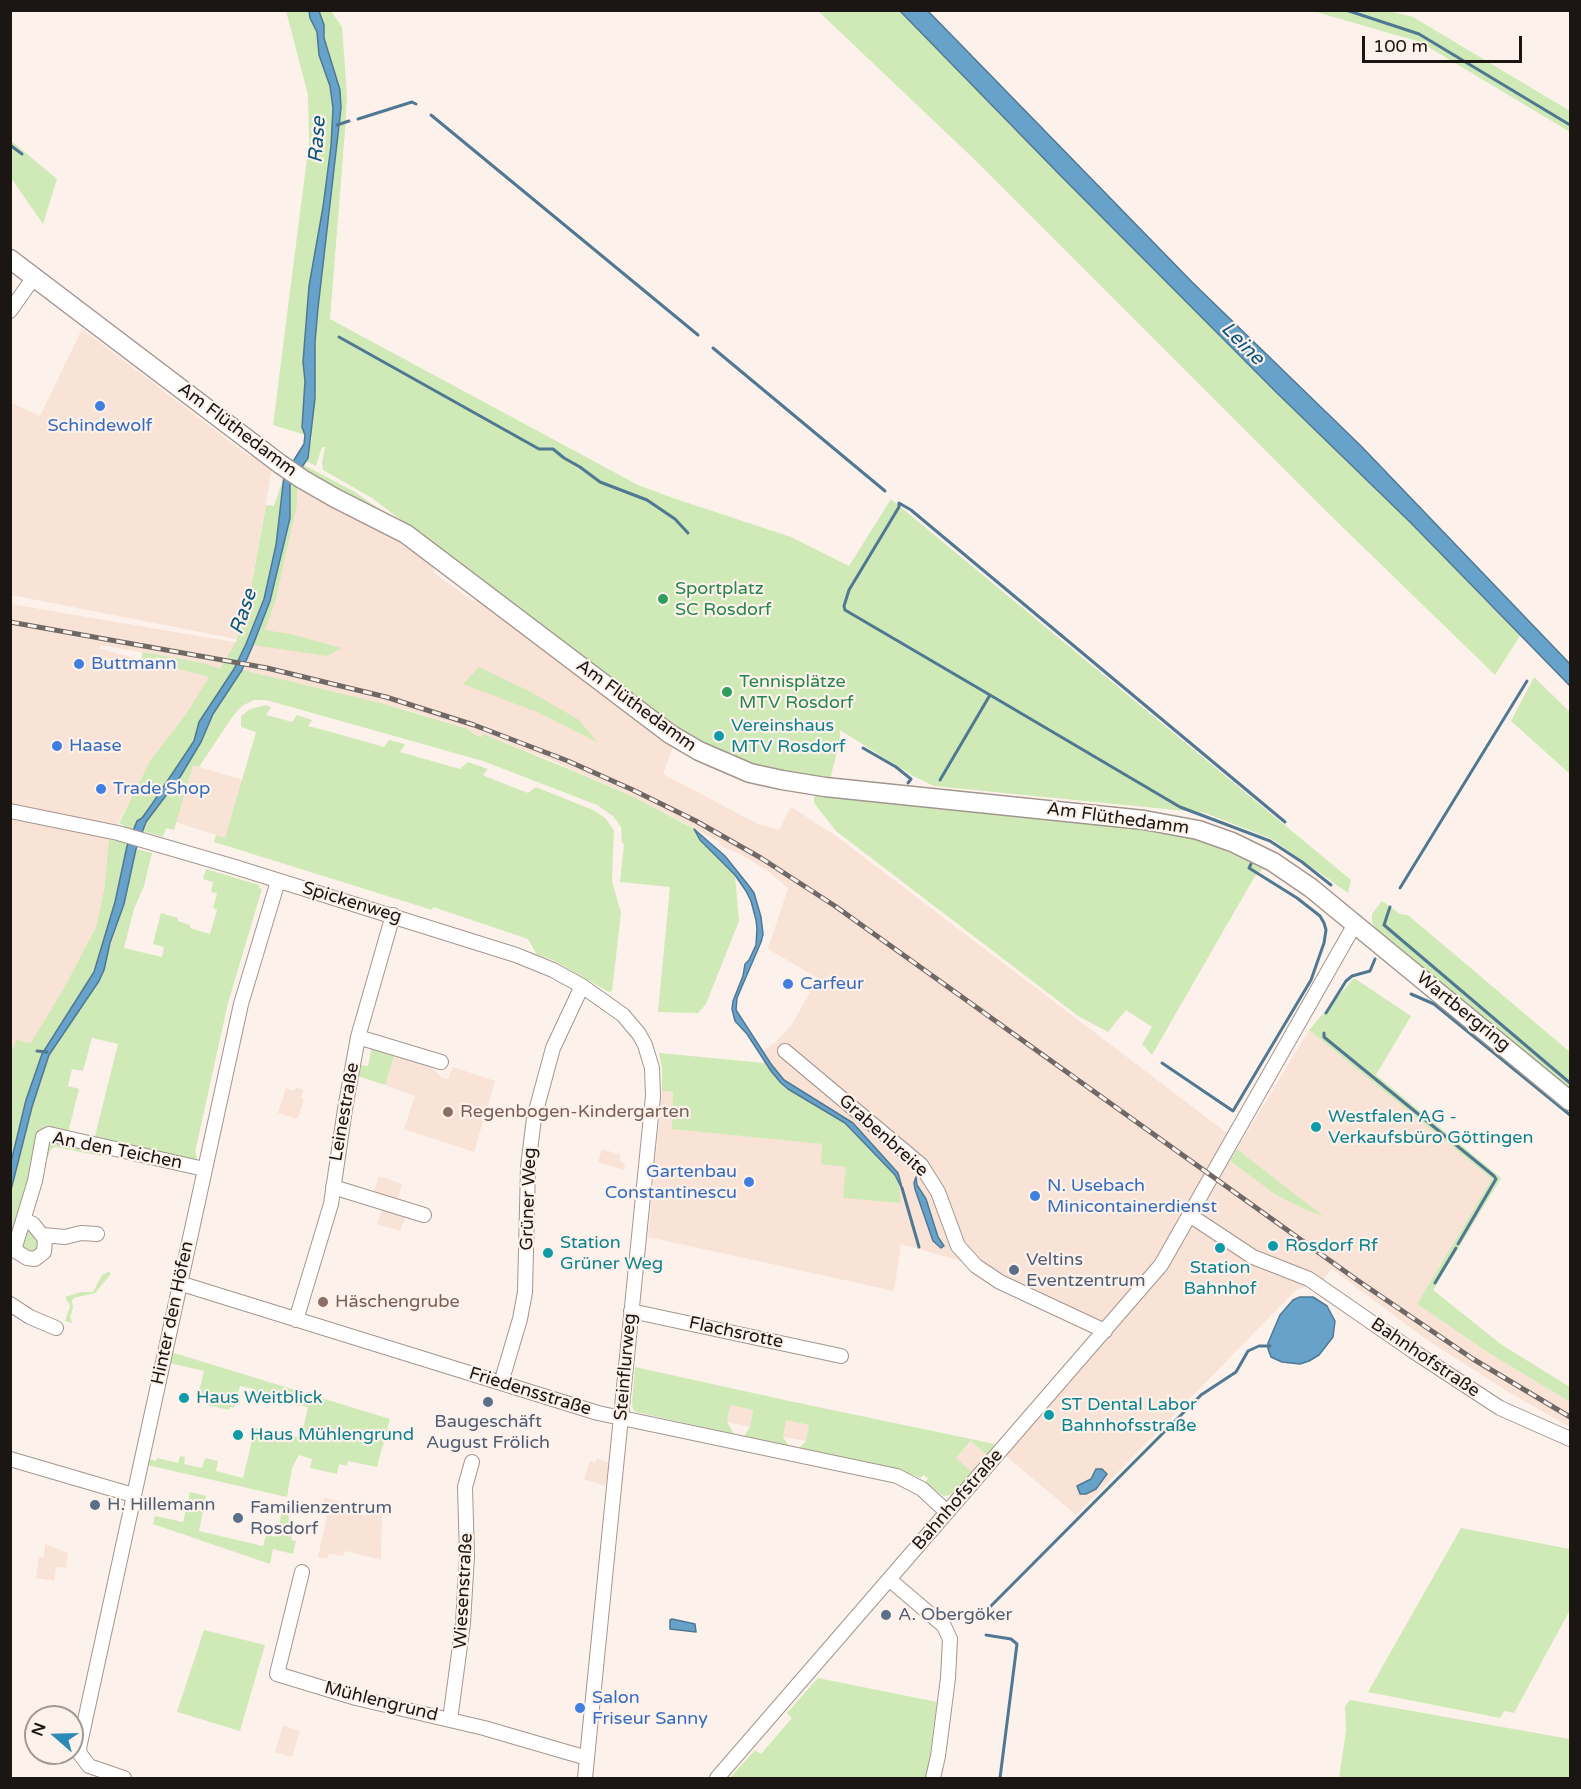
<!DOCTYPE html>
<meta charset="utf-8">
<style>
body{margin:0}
#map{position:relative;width:1581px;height:1789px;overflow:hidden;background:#fdf2eb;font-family:"Varela Round",sans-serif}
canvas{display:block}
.frame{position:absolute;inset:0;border:12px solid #1b1613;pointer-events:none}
.north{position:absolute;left:24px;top:1705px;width:60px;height:60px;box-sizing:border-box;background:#fdf2eb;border:2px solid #a39a95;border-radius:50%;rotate:290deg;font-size:16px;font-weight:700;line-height:24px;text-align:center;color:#1b1613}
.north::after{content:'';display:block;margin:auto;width:21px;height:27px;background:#2d89b6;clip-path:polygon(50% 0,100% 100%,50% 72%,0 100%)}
.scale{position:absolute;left:1362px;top:36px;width:160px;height:27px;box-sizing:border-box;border:3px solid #1b1613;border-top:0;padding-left:8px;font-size:18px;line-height:21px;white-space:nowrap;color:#1b1613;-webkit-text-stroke:4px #fdf2eb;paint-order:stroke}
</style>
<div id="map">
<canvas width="1581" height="1789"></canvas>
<div class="frame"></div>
<div class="north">N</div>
<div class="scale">100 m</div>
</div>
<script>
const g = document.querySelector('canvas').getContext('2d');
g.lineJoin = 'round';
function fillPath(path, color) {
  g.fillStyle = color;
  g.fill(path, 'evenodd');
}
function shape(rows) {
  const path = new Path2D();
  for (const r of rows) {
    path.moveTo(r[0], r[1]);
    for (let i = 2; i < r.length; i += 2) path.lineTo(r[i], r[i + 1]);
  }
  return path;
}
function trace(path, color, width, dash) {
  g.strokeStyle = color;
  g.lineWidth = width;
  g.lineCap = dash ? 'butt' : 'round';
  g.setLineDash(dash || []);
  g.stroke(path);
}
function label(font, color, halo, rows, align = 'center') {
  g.font = font + ' "Varela Round",sans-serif';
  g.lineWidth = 4.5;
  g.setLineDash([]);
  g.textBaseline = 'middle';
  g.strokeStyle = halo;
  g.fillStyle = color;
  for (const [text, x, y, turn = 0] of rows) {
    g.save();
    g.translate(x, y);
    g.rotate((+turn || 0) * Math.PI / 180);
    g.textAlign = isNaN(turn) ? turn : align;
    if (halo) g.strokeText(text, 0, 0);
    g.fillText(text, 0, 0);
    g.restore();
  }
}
fillPath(shape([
 [82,329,249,456,256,455,272,468,246,616,239,628,236,639,11,595,10,402,40,416],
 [297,485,394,536,433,564,434,573,473,601,476,598,673,747,663,774,758,824,779,830,791,807,836,836,1227,1133,1217,1152,1276,1195,1306,1210,1321,1215,1237,1149,1309,1030,1492,1179,1417,1304,1492,1355,1570,1402,1570,1427,1510,1393,1427,1340,1332,1269,1322,1281,1296,1290,1076,1515,1005,1455,1110,1333,994,1283,961,1261,901,1244,894,1291,648,1237,662,1091,674,1092,672,1129,823,1144,846,1166,901,1202,797,1093,765,1063,758,1051,762,1051,776,1042,792,1024,818,978,768,949,788,888,768,871,740,854,723,847,718,841,636,798,553,761,484,735,482,737,475,735,468,729,404,709,244,671,221,667,220,670,203,663,100,645,100,649,210,677,186,714,163,744,143,775,109,840,104,890,96,927,64,988,31,1044,11,1116,11,604,257,646,276,599,297,505],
 [193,765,243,780,225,838,175,822],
 [395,1053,426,1063,443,1078,448,1079,453,1067,495,1081,474,1152,404,1129,415,1096,385,1085],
 [296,1087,303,1090,301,1098,304,1099,298,1119,278,1113,286,1088,294,1091],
 [602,1149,621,1155,619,1159,625,1165,624,1170,598,1162],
 [379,1176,402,1184,397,1201,373,1194],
 [382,1208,406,1215,400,1231,377,1224],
 [730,1405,753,1410,750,1427,727,1422],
 [786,1420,809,1425,806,1441,783,1437],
 [972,1441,987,1455,972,1472,956,1458],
 [597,1458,610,1463,605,1486,584,1479,590,1461,595,1463],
 [324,1498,339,1501,338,1510,366,1516,367,1510,382,1513,381,1560,345,1551,343,1556,329,1553,327,1559,318,1557,327,1516,321,1514],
 [45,1544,68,1553,66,1568,56,1567,54,1581,36,1578,39,1557,44,1557],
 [283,1726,300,1731,292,1757,275,1752]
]), '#f8e3d6');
fillPath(shape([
 [286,11,331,11,342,27,347,96,345,131,330,319,638,485,676,499,791,537,849,566,891,499,1351,880,1348,893,1272,839,1205,813,934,786,913,776,840,730,840,741,830,779,770,769,731,756,700,742,676,728,372,498,323,470,322,463,325,447,322,447,316,466,306,461,312,437,273,425,309,142,308,95],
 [818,11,900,11,1276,392,1411,523,1520,636,1495,675,1329,514,975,160],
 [1313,11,1390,11,1413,17,1570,111,1570,132,1420,42],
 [10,140,57,179,43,224,11,178],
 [304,465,355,492,408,529,300,470],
 [284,476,276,545,264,599,246,644,234,669,199,722,194,741,152,804,142,818,137,821,127,846,115,902,94,972,42,1054,26,1100,11,1162,11,1047,14,1048,16,1040,31,1043,64,988,96,927,104,890,109,840,118,841,124,825,119,823,150,761,186,714,209,677,141,659,143,652,203,663,220,669,236,642,239,628,246,616,266,505,274,506],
 [290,480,297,485,297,505,276,599,265,630,291,634,341,648,327,656,253,645,270,601],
 [479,667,531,692,579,720,597,742,537,712,463,684],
 [242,670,381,703,468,729,475,735,482,737,483,734,576,772,636,798,694,829,700,840,735,875,739,921,706,1004,698,1013,658,1012,670,887,620,882,624,844,622,843,621,827,613,816,597,805,483,761,266,700,254,700,242,706,233,716,199,767,193,765,174,830,166,828,163,837,143,831,146,821,180,777,201,742,213,714],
 [1534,677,1570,712,1570,774,1511,721],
 [266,705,271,707,266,715,274,717,292,722,297,715,312,720,308,726,335,733,384,747,389,740,405,744,400,752,460,769,468,762,488,769,483,775,487,777,528,793,536,787,593,810,605,818,614,830,612,881,621,913,612,991,609,992,553,960,537,955,528,939,439,909,433,907,432,910,214,842,216,835,225,838,256,732,241,727,241,716,250,709],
 [818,793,1121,825,1173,834,1207,842,1263,869,1255,876,1152,1055,1142,1044,1152,1027,1126,1010,1108,1032,1078,1016,836,831,814,803,814,797],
 [136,849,152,853,144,886,134,909,124,948,162,957,164,947,153,944,161,913,178,918,178,921,190,925,190,928,210,934,217,910,213,908,217,893,211,892,213,882,203,879,206,869,259,885,259,888,262,889,228,1003,195,1152,197,1157,194,1160,94,1140,118,1044,92,1038,83,1071,72,1069,68,1086,79,1089,68,1133,45,1129,39,1131,30,1179,11,1244,11,1190,32,1107,49,1055,99,981,124,904],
 [1382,901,1400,914,1408,915,1570,1052,1570,1095,1377,932,1372,922,1372,914],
 [1354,978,1411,1016,1376,1075,1501,1178,1433,1290,1502,1345,1570,1387,1570,1402,1492,1355,1417,1304,1492,1179,1309,1030],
 [372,1046,395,1053,385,1085,357,1076,360,1065,368,1066],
 [659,1053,765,1063,788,1089,839,1118,851,1129,896,1175,899,1183,901,1203,843,1198,846,1167,821,1164,822,1144,672,1129,673,1092,662,1091,662,1068],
 [49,1141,102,1152,101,1156,56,1147,51,1149,47,1159,43,1159],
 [1237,1149,1323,1216,1306,1210,1276,1195,1230,1161],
 [27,1226,42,1241,34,1255,21,1246],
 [110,1271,110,1275,95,1293,74,1298,72,1300,73,1308,70,1317,72,1323,65,1321,70,1306,65,1297,81,1292,93,1292,102,1275],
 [171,1352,390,1419,377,1467,348,1461,347,1466,339,1464,337,1474,310,1468,312,1459,299,1455,292,1468,287,1497,147,1465,148,1459,156,1461,157,1458,178,1463,180,1456,185,1457,184,1464,202,1468,205,1458,218,1461,216,1471,243,1478,255,1428,301,1438,308,1407,253,1394,254,1389,240,1386,234,1408,230,1407,229,1410,207,1405,208,1398,198,1396,204,1371,169,1363],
 [635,1367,794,1402,995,1444,987,1455,971,1441,956,1458,972,1472,951,1495,943,1496,925,1482,928,1479,924,1475,920,1478,899,1469,799,1448,806,1441,809,1425,786,1420,783,1437,789,1446,744,1436,750,1427,753,1410,730,1405,727,1422,734,1434,636,1412,633,1410,632,1403],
 [190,1492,206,1496,199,1531,263,1546,266,1535,276,1537,282,1512,288,1513,292,1540,296,1541,293,1554,273,1549,270,1564,153,1524,155,1516,183,1522],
 [1461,1528,1570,1549,1570,1610,1514,1713,1504,1711,1500,1718,1368,1692],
 [204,1630,265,1645,240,1731,177,1712],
 [818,1678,937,1702,927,1778,730,1778,755,1750,761,1754,792,1718,787,1713],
 [1350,1700,1570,1739,1570,1778,1339,1778,1346,1731,1345,1706]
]), '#cfeab6');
const water = shape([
 [309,11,319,11,324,25,324,38,340,90,341,108,318,308,315,342,315,398,308,458,300,470,290,480,290,518,270,601,253,645,242,670,213,714,201,742,180,777,146,822,136,849,124,904,110,943,104,970,99,981,49,1055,32,1107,11,1190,11,1162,26,1100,42,1054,94,972,115,902,127,846,137,821,142,818,152,804,194,741,199,722,234,669,246,644,264,599,276,545,284,476,304,444,305,435,302,427,305,381,303,362,309,286,323,207,331,146,333,108,330,86,319,55,317,32,310,18,309,11],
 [900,11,928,11,1192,282,1361,446,1570,664,1570,686,1411,523,1276,392,1058,173,900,11],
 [694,829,725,856,749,886,754,893,761,917,763,934,761,942,737,998,736,1010,771,1064,784,1080,853,1123,898,1173,903,1191,895,1175,845,1123,788,1089,781,1083,771,1071,747,1034,735,1021,732,1009,733,1001,743,976,745,964,749,960,756,945,757,929,756,920,751,901,746,891,735,875,700,840,694,829],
 [916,1177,917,1185,926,1199,938,1237,944,1246,941,1248,933,1241,915,1189,914,1183,916,1177],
 [1300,1297,1313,1297,1327,1306,1335,1321,1333,1337,1319,1355,1309,1361,1300,1364,1282,1362,1271,1357,1268,1349,1268,1343,1280,1315,1293,1300,1300,1297],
 [1096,1469,1102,1469,1107,1474,1096,1489,1086,1494,1080,1494,1077,1486,1091,1479,1096,1469],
 [672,1619,695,1624,696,1632,670,1629,670,1620,672,1619]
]);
fillPath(water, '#66a2ca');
trace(water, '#507893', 1.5);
trace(shape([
 [1346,10,1419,34,1570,125],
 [431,115,698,335],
 [358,119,412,102,416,104],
 [337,125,349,121],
 [10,145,22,154],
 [339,337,539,449,553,449,564,458,580,467,600,482,647,500,675,519,688,533],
 [713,348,885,491],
 [990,695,1180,807,1270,841,1302,862,1331,885],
 [863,748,896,767,911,779,908,783],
 [940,780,990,695,845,610,844,606,849,590,899,507,899,503,911,510,1285,822],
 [1400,888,1527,681],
 [1390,907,1384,925,1570,1083],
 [1411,994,1434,1004,1570,1115],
 [1326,1013,1346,981,1352,976,1370,971,1375,959],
 [1324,1033,1324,1037,1494,1176,1496,1179,1458,1244],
 [37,1051,47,1052],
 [1162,1063,1233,1111,1311,980,1324,943,1326,930,1324,923,1320,916,1297,898,1249,868,1251,864],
 [902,1188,919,1247],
 [1435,1283,1456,1248],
 [978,1619,1201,1395,1236,1372,1248,1351,1259,1346,1270,1346],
 [986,1635,1011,1639,1017,1644,1000,1778]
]), '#507893', 3);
const minor = shape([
 [10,311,34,277],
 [10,811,118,833,235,867,516,955,553,970,582,986,623,1015,639,1034,645,1045,652,1068,653,1096,585,1778],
 [358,1037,441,1062],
 [785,1051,921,1165,938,1192,958,1246,976,1266,1000,1282,1105,1331],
 [333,1187,424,1215],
 [1191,1216,1253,1257,1309,1279,1413,1351,1500,1408,1570,1439],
 [24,1220,33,1224,45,1239,44,1252,35,1259,27,1258,14,1250,35,1181,43,1137,49,1134,204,1169],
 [43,1235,65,1237,81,1233,97,1234],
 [179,1283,598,1413,897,1476,922,1489,947,1512],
 [10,1304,30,1317,56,1328],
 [631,1311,841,1356],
 [296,1320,331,1204,345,1109,358,1037,393,915],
 [501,1383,520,1319,525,1292,528,1167,534,1118,553,1048,582,986],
 [10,1459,133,1495],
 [302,1572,277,1674,356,1698,484,1728,587,1758],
 [890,1580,944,1626,950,1639,948,1678,938,1756,933,1778],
 [450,1720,463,1623,467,1556,465,1487,472,1462],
 [124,1778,89,1766,80,1754,79,1748,241,1004,278,881],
 [717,1778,1161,1265,1355,924]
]);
const major = shape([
 [10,259,280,464,302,479,335,498,406,534,670,734,699,751,750,773,782,780,825,787,1144,820,1198,830,1232,842,1273,862,1311,888,1570,1101]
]);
trace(minor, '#a3968e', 16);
trace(major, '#a3968e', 21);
trace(minor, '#fff', 14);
trace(major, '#fff', 18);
const rail = shape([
 [10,622,267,668,386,697,474,725,568,761,633,790,696,821,761,858,835,906,1357,1280,1473,1359,1570,1417]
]);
trace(rail, '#6f6864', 5);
trace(rail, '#fdf2eb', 3, [9]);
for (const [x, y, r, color] of [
 [100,406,6,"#3f7fe0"],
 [663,599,6,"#2e9e5b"],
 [79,664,6,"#3f7fe0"],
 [727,692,6,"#2e9e5b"],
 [719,736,6,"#0f9aa8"],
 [57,746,6,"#3f7fe0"],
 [101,789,6,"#3f7fe0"],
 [788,984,6,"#3f7fe0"],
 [448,1112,6,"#8d6e63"],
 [1316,1127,6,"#0f9aa8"],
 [749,1182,6,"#3f7fe0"],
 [1035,1196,6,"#3f7fe0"],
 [1273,1246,6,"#0f9aa8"],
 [1220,1248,6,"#0f9aa8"],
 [548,1253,6,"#0f9aa8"],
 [1014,1270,6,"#5c6f8a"],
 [323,1302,6,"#8d6e63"],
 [184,1398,6,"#0f9aa8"],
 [488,1402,6,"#5c6f8a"],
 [1049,1415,6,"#0f9aa8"],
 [238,1435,6,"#0f9aa8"],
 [95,1505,6,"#5c6f8a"],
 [238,1518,6,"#5c6f8a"],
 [886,1615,6,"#5c6f8a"],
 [580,1708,6,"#3f7fe0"]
]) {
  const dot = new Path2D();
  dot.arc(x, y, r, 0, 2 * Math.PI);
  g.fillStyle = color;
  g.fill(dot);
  trace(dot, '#fdf2eb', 2);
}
label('18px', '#366cbe', '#fdf2eb', [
 ["Schindewolf",100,426,"center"],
 ["Buttmann",91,664],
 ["Haase",69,746],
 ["Trade Shop",113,789],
 ["Carfeur",800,984],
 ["Gartenbau",737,1172,"right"],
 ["Constantinescu",737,1193,"right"],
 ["N. Usebach",1047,1186],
 ["Minicontainerdienst",1047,1207],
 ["Salon",592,1698],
 ["Friseur Sanny",592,1719]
], 'left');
label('18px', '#1b1613', '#fdf2eb', [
 ["Am Flüthedamm",237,430,37],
 ["Am Flüthedamm",636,706,36],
 ["Am Flüthedamm",1118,819,8],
 ["Spickenweg",352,903,17],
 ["Wartbergring",1463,1012,39],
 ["Leinestraße",345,1112,-80],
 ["Grabenbreite",883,1136,42],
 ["An den Teichen",117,1151,11],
 ["Grüner Weg",529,1199,-88],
 ["Hinter den Höfen",173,1313,-78],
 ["Flachsrotte",736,1333,12],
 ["Bahnhofstraße",1425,1358,34],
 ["Steinflurweg",626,1367,-85],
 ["Friedensstraße",530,1392,17],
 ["Bahnhofstraße",958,1500,-49],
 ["Wiesenstraße",464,1591,-87],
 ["Mühlengrund",381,1702,14]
]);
label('18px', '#27864d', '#fdf2eb', [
 ["Sportplatz",675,589],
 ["SC Rosdorf",675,610],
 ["Tennisplätze",739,682],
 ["MTV Rosdorf",739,703]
], 'left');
label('18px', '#0d838f', '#fdf2eb', [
 ["Vereinshaus",731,726],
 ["MTV Rosdorf",731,747],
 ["Westfalen AG -",1328,1117],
 ["Verkaufsbüro Göttingen",1328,1138],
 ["Station",560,1243],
 ["Grüner Weg",560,1264],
 ["Rosdorf Rf",1285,1246],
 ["Station",1220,1268,"center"],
 ["Bahnhof",1220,1289,"center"],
 ["Haus Weitblick",196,1398],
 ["ST Dental Labor",1061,1405],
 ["Bahnhofsstraße",1061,1426],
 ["Haus Mühlengrund",250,1435]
], 'left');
label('18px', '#785e54', '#fdf2eb', [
 ["Regenbogen-Kindergarten",460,1112],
 ["Häschengrube",335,1302]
], 'left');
label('18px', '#4e5e75', '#fdf2eb', [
 ["Veltins",1026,1260],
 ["Eventzentrum",1026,1281],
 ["Baugeschäft",488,1422,"center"],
 ["August Frölich",488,1443,"center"],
 ["H. Hillemann",107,1505],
 ["Familienzentrum",250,1508],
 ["Rosdorf",250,1529],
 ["A. Obergöker",898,1615]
], 'left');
label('italic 20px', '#0a567d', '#fdf2eb', [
 ["Rase",318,140,-86],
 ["Leine",1242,344,45],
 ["Rase",244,612,-71]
]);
</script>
